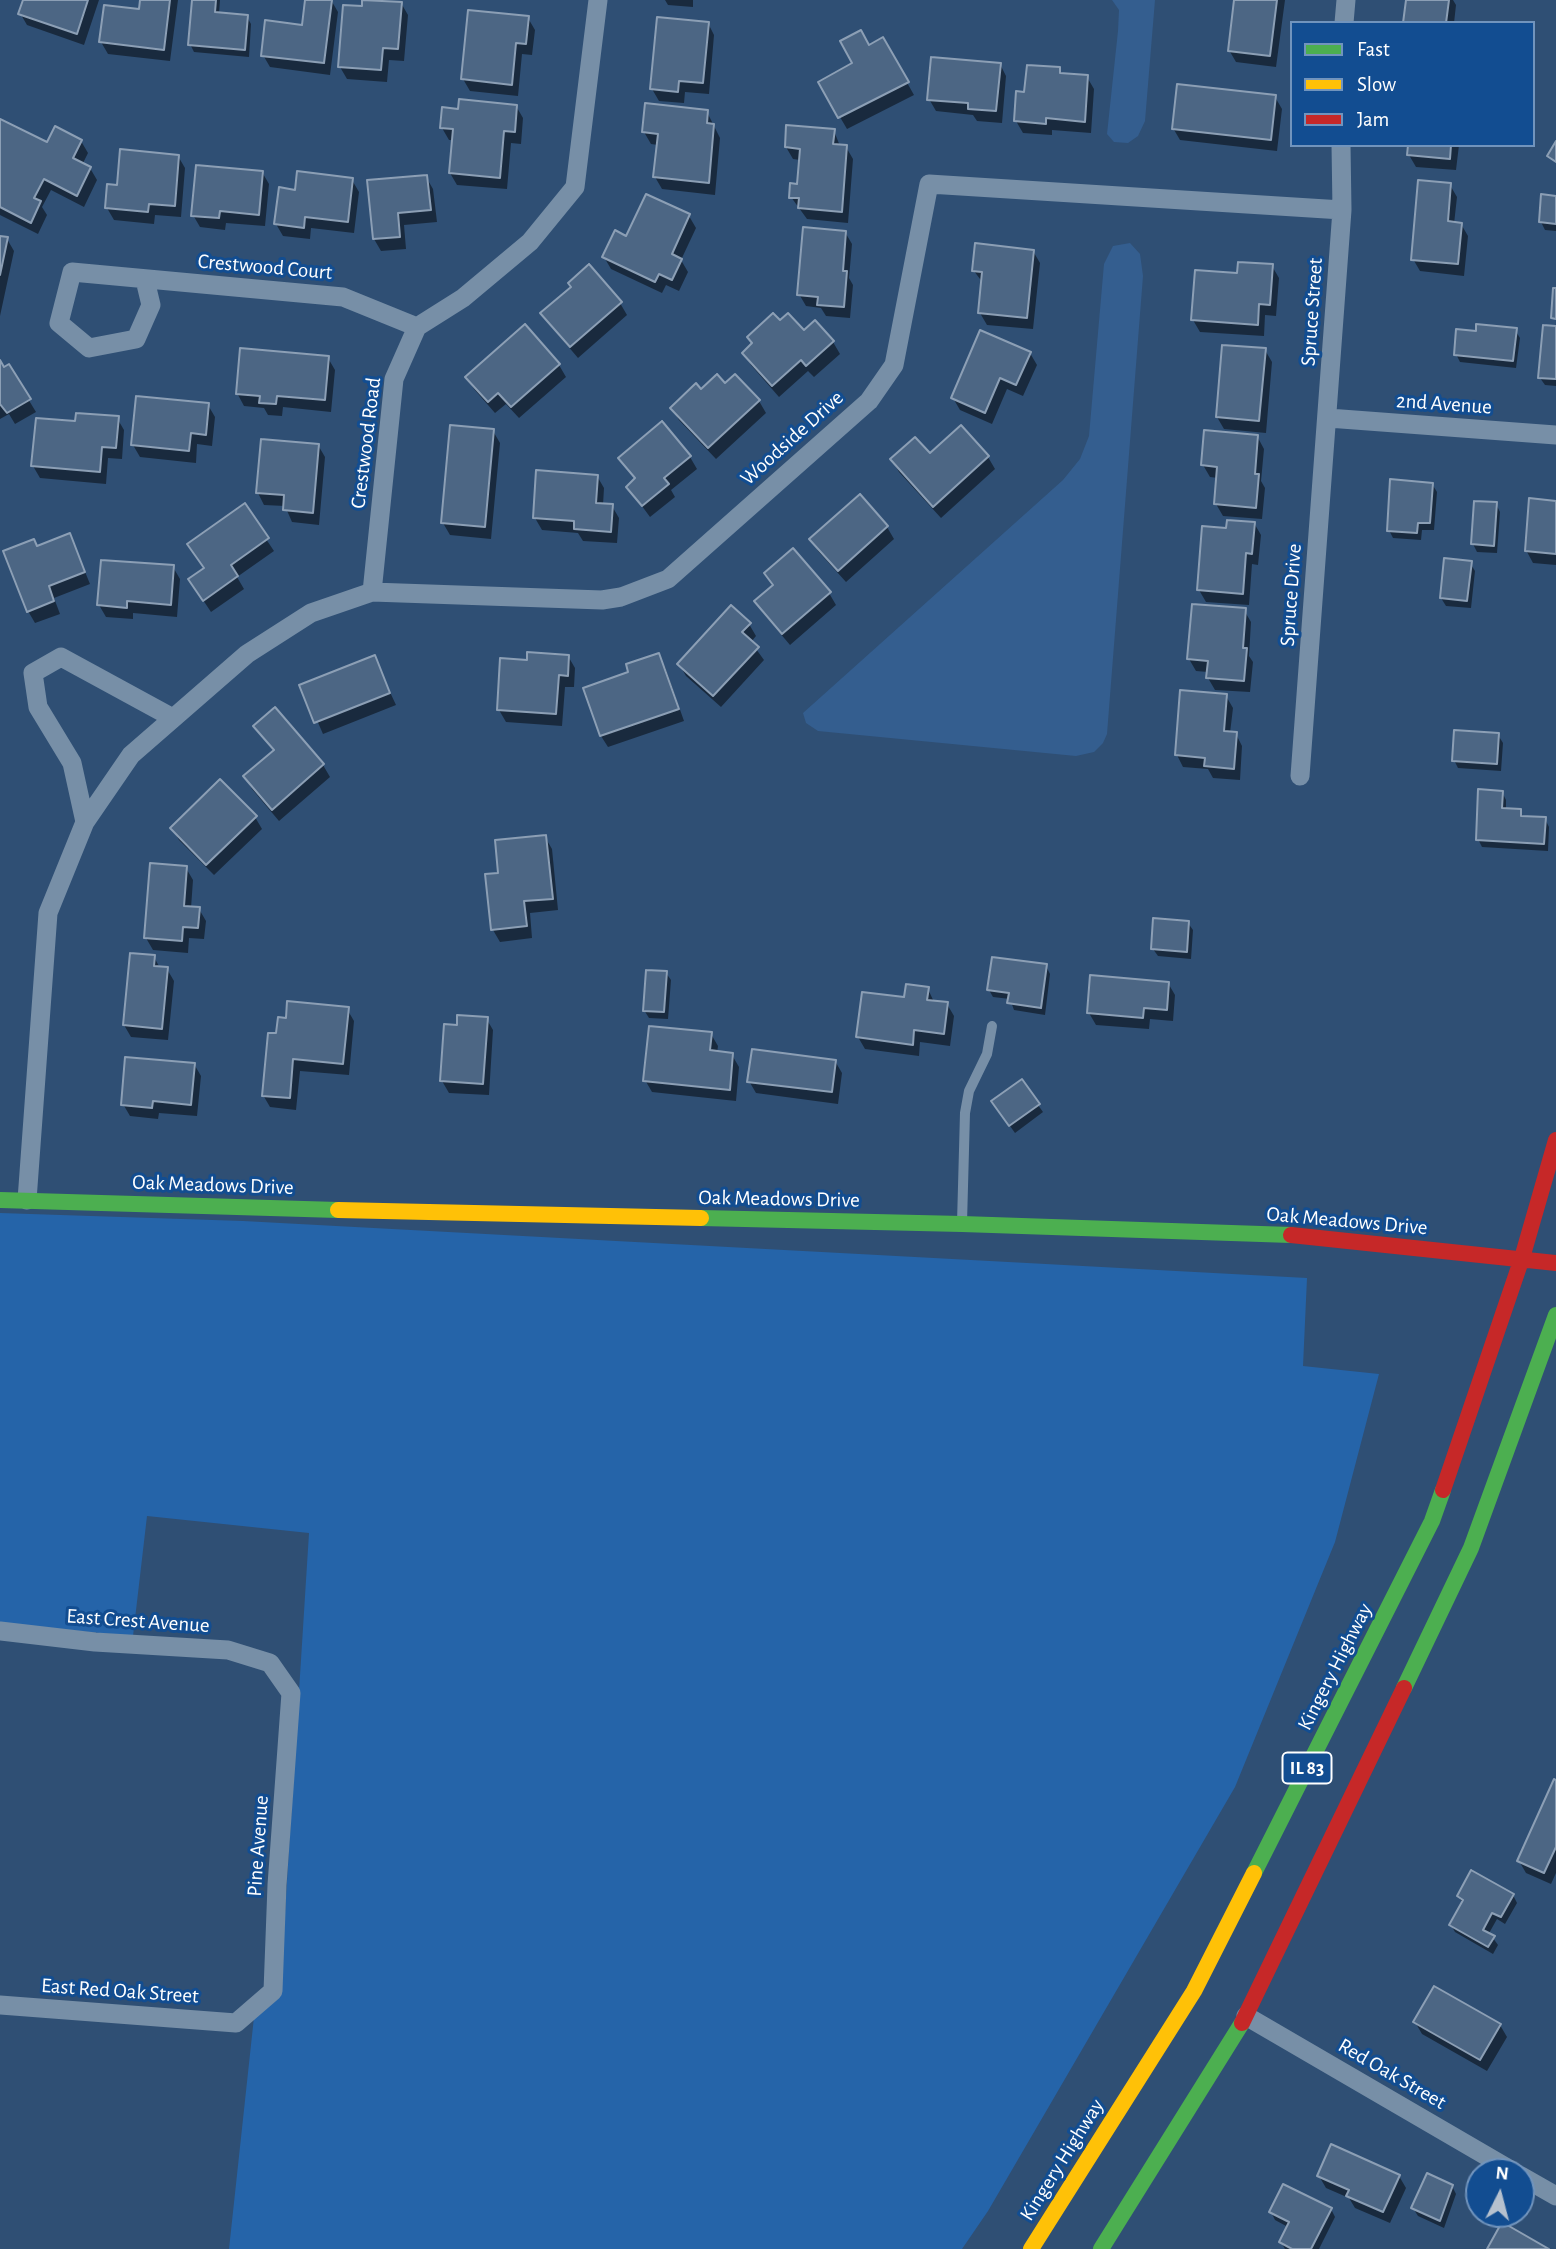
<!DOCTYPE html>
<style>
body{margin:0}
#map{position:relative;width:1556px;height:2249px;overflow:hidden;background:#2f4f74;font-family:"Alegreya Sans",sans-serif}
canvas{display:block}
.legend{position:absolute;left:1290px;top:21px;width:245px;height:126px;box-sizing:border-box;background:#124d91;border:2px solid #7194bd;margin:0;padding:9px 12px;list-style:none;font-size:21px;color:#fff}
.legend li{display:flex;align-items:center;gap:14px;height:35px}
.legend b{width:35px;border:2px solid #7194bd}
.north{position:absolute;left:1465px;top:2158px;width:70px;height:70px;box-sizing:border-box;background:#124d91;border:2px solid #7194bd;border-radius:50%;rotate:6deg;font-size:19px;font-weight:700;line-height:28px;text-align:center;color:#fff}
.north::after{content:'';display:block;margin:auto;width:24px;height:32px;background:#b6c1ce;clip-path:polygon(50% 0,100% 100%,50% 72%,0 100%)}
</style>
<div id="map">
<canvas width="1556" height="2249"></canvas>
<ul class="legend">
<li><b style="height:9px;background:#4caf50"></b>Fast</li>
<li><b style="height:9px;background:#ffc107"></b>Slow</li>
<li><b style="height:9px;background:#c62828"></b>Jam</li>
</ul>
<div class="north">N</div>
</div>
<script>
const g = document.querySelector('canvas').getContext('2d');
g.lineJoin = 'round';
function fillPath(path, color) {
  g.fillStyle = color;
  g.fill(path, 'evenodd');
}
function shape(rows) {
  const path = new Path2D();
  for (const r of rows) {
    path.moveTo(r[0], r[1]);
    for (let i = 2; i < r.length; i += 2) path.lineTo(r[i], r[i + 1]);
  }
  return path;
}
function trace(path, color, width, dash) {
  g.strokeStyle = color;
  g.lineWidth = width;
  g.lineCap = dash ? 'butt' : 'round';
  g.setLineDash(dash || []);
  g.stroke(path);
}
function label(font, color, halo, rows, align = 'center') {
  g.font = font + ' "Alegreya Sans",sans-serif';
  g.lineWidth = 6;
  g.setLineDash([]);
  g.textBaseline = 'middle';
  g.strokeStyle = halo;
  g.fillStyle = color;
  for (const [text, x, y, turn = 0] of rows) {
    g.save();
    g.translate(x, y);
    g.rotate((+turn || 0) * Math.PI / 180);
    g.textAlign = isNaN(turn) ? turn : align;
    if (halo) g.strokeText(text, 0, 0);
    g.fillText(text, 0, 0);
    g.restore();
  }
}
fillPath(shape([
 [0,1213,243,1221,1307,1278,1303,1366,1379,1374,1335,1542,1235,1787,988,2211,962,2249,229,2249,254,2017,280,1992,309,1533,147,1516,133,1636,0,1624]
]), '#2564a9');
fillPath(shape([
 [1112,0,1155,0,1145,121,1138,136,1128,143,1114,142,1107,134,1118,31,1119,10],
 [1130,243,1140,254,1143,276,1107,734,1103,743,1094,752,1076,756,818,731,806,723,803,713,1063,480,1080,459,1089,436,1104,264,1113,246]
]), '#345e8f');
fillPath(shape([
 [25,0,99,0,84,45,27,25,20,13],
 [142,0,178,0,170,61,108,54,101,42,141,11],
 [194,0,220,0,219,14,247,17,251,24,249,57,194,52,190,44],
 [307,0,331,0,338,12,330,75,270,67,263,55,304,27],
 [665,0,693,0,693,7,668,5],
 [1236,0,1285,0,1276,67,1236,62,1229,50],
 [1407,0,1453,0,1456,5,1454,23,1405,23],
 [401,3,408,15,404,61,389,60,387,82,347,79,340,67,363,8],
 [528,18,535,30,532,55,522,54,518,96,470,91,463,79],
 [708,23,714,35,709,94,685,92,684,103,659,101,652,89],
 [883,40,914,95,847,129,820,83,855,64,869,47],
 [1000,64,1006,76,1002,123,977,121,973,115,936,111,929,99],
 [1059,69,1063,75,1087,77,1094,89,1091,133,1052,130,1052,135,1023,133,1016,121,1026,94],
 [1275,97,1282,109,1277,151,1180,140,1173,128],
 [516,106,523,118,521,144,511,143,507,189,457,185,450,173,453,140,449,140,442,128,460,111],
 [707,112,720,138,715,195,662,189,655,177,658,145,651,144,644,132],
 [0,121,48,145,81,141,88,153,82,165,90,168,97,180,84,207,51,190,42,207,47,215,38,234,0,215],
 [834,131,840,146,846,147,853,159,848,223,807,219,791,197,798,186,800,160,793,159,786,147],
 [1410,145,1459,145,1456,170,1416,167,1409,155],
 [178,156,185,168,181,217,155,215,154,224,114,220,107,208,118,187],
 [262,172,269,184,265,226,226,223,225,230,200,227,193,215],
 [426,177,433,189,437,222,404,225,406,249,381,251,374,239,369,182],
 [352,180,359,192,354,233,311,228,310,239,283,236,276,224,297,192],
 [1450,185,1457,197,1454,224,1461,224,1468,236,1464,276,1420,271,1413,259],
 [1556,197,1556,231,1545,230,1541,222],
 [689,216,696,228,681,260,688,272,679,291,666,285,662,293,611,269,604,257,627,238],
 [845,232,852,244,849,278,853,285,850,318,826,316,821,308,806,306,799,294],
 [0,238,7,239,14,251,0,316],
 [1033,251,1040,263,1033,329,987,325,980,313,983,283,974,271],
 [1272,266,1279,278,1276,316,1265,315,1264,336,1200,332,1193,320,1238,275],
 [620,303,627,315,578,358,550,325,543,313],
 [815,322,833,342,840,354,814,377,808,371,779,397,751,365,744,353,780,323,804,332],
 [524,327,559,365,566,377,519,418,506,404,495,413,474,389,467,377],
 [1556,328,1556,386,1545,385,1540,378],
 [1515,330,1520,338,1516,368,1460,362,1456,354,1477,333],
 [1265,350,1272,362,1266,433,1224,429,1217,417],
 [1030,353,1037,365,1023,396,1007,389,992,424,960,410,953,398],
 [328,358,335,370,331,412,283,407,282,416,268,415,264,408,244,406,237,393],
 [0,364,3,369,8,366,36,412,15,424,9,414,0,419],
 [735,376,759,401,766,413,716,459,679,420,672,408,701,391,725,385],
 [208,405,215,417,212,446,197,444,196,463,140,457,133,445],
 [117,418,124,430,122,459,108,458,106,484,40,478,33,466,77,423],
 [662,424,690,457,697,469,671,490,675,497,650,517,628,487,636,480,620,458],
 [493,431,500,443,491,539,450,535,443,523],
 [1257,436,1264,449,1261,481,1265,488,1262,519,1223,516,1216,504,1218,478,1210,477,1203,465],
 [318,445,325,457,319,525,292,522,285,506,264,505,258,493],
 [930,456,988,457,995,469,941,518,899,472,892,460],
 [597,476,604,488,603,505,612,506,619,518,617,543,583,541,578,533,542,530,535,518],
 [1432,484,1437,492,1434,530,1422,530,1421,540,1393,538,1389,530],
 [859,497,887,527,894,539,846,582,818,551,811,539],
 [1556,502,1556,565,1533,563,1526,550],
 [1496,504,1500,512,1497,553,1477,552,1473,544],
 [244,506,274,551,237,577,244,589,211,612,197,591,205,569],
 [1254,523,1261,535,1258,565,1252,564,1249,605,1206,602,1199,590],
 [70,535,90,584,54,598,60,614,35,623,28,611,37,547],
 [1470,563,1475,571,1471,608,1446,606,1441,598],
 [173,567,180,579,177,617,133,613,133,619,106,617,99,605],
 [766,574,829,593,836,605,790,645,763,613,756,602,773,587],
 [1244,610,1251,622,1249,656,1253,662,1250,692,1215,690,1208,678,1208,672,1196,671,1189,659],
 [749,624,756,636,751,642,764,660,721,707,686,676,679,664],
 [658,655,665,667,684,721,608,747,601,736,585,689,630,673],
 [568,656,575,668,574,687,565,687,562,726,506,722,499,710,528,662],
 [374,658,396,705,323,734,302,686],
 [1226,696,1233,708,1230,733,1236,734,1242,746,1240,780,1213,778,1208,769,1183,767,1177,755],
 [274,710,323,765,330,777,279,821,252,789,245,777,274,752,255,726],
 [1498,735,1503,743,1501,771,1458,768,1454,760],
 [1502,792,1506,800,1506,810,1520,811,1524,818,1545,819,1549,827,1548,851,1482,847,1478,839],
 [255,817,262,829,214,875,179,840,172,828],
 [545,837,552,849,558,910,530,913,532,938,500,942,493,930,500,874],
 [186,868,193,880,191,908,199,909,206,921,204,939,189,938,188,953,153,950,146,938],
 [1188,923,1193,930,1191,959,1158,956,1153,949],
 [154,957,160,968,167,969,174,981,168,1040,131,1037,124,1025],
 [1046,966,1050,974,1045,1015,1014,1010,1010,999,993,997,989,990],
 [666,973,671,980,668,1019,649,1018,644,1010],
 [1168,983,1175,995,1173,1021,1150,1019,1149,1029,1096,1025,1089,1013],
 [928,989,934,1002,947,1004,954,1016,950,1046,920,1042,919,1056,865,1049,858,1037,906,999],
 [347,1009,354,1021,349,1075,300,1071,296,1110,270,1107,263,1095,277,1035,287,1020],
 [486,1018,493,1030,489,1095,449,1093,442,1081,458,1027],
 [711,1034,718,1046,717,1053,732,1055,739,1067,736,1101,652,1092,645,1080],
 [835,1061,842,1073,838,1104,756,1093,749,1081],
 [194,1064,201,1076,197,1116,159,1113,158,1119,130,1116,123,1104],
 [1038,1105,1043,1112,1015,1133,998,1109],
 [1556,1782,1556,1873,1551,1884,1526,1873,1519,1861],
 [1513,1895,1517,1903,1505,1924,1497,1919,1488,1935,1493,1938,1498,1945,1493,1954,1455,1932,1451,1925,1462,1903,1459,1896],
 [1415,2022,1500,2025,1507,2037,1487,2071,1422,2034],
 [1319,2176,1399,2176,1406,2188,1390,2223,1355,2208,1349,2198,1326,2188],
 [1452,2186,1456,2194,1444,2228,1418,2216,1413,2208],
 [1331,2209,1335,2217,1319,2249,1285,2249,1281,2242,1288,2227,1275,2220,1271,2212]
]), '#0007');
const building = shape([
 [23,0,88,0,77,34,18,14,23,0],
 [140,0,170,0,164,50,99,42,104,5,139,9,140,0],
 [192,0,216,0,215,12,248,15,245,50,188,45,192,0],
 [305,0,332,0,324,63,261,56,265,20,302,25,305,0],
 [362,0,402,2,398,49,383,48,381,70,338,67,343,5,362,6,362,0],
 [1234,0,1277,0,1270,56,1228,51,1234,0],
 [1406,0,1449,0,1446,23,1403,23,1406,0],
 [468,10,529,16,526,44,516,43,512,85,461,79,468,10],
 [657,17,709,22,703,83,679,81,678,92,650,89,657,17],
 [861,30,869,45,883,37,909,82,838,118,818,82,852,63,840,41,861,30],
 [931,57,1001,63,996,111,968,109,968,103,927,100,931,57],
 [1027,65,1060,67,1060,73,1088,75,1085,122,1046,118,1046,124,1014,121,1016,91,1024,92,1027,65],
 [1177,84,1276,95,1271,140,1172,129,1177,84],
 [459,99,517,105,515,132,504,131,500,178,449,173,453,129,440,128,442,107,458,109,459,99],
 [645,103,708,110,707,123,714,124,709,183,653,177,658,134,642,132,645,103],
 [0,119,47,142,55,126,82,140,73,158,91,167,77,196,44,179,34,198,41,201,31,223,0,207,0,119],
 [786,125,835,129,833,144,847,145,842,212,798,208,799,198,789,198,790,183,797,184,800,149,785,147,786,125],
 [1556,141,1556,162,1547,156,1556,141],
 [1408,145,1451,145,1450,159,1407,155,1408,145],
 [120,149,179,155,175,206,149,204,148,212,105,208,107,184,117,185,120,149],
 [196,165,263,171,259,215,220,211,219,218,191,216,196,165],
 [297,171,353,178,348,222,305,217,304,228,274,224,279,187,295,190,297,171],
 [427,175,431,210,398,213,400,237,373,239,367,180,427,175],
 [1418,180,1451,183,1448,221,1462,223,1458,264,1411,260,1418,180],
 [646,194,690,214,672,254,682,259,672,280,659,274,655,282,602,257,615,230,626,236,646,194],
 [1541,194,1556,196,1556,224,1539,222,1541,194],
 [803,227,846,231,843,271,847,271,844,307,817,305,818,297,797,295,803,227],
 [0,236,8,237,0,275,0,236],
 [975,243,1034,250,1027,318,978,313,982,272,972,271,975,243],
 [1238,262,1273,264,1270,305,1259,304,1258,325,1191,320,1195,270,1237,273,1238,262],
 [589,264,622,302,570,347,540,313,571,287,568,283,589,264],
 [1553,288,1556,288,1556,319,1551,318,1553,288],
 [773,313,780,320,788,313,804,330,815,320,834,341,806,366,801,360,772,386,742,353,752,343,747,337,773,313],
 [525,324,560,364,511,407,498,393,488,402,465,377,525,324],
 [1476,324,1517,328,1513,361,1454,355,1456,329,1476,331,1476,324],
 [1543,325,1556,326,1556,379,1538,378,1543,325],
 [980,330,1031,352,1016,385,1000,378,985,413,951,398,980,330],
 [1222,345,1266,348,1259,421,1216,417,1222,345],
 [240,348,329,356,325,400,277,396,276,404,259,403,260,396,236,394,240,348],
 [0,360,4,367,9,364,31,399,7,413,0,404,0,360],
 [717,374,725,383,735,374,760,400,708,448,670,408,696,383,701,389,717,374],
 [136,396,209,403,206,435,191,433,189,451,131,445,136,396],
 [76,413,119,416,116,448,102,447,100,472,31,466,36,418,75,421,76,413],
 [662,421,691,456,664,478,669,484,642,506,626,487,635,478,618,458,662,421],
 [450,425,494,429,485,527,441,523,450,425],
 [961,425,989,456,933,507,890,459,915,437,930,453,961,425],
 [1204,430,1258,435,1255,474,1259,474,1256,508,1214,504,1217,467,1201,465,1204,430],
 [261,439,319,444,313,513,283,510,284,495,256,493,261,439],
 [536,470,598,475,596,503,613,504,611,532,574,529,574,521,533,518,536,470],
 [1390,479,1433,483,1430,523,1418,523,1417,533,1387,531,1390,479],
 [860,494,888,526,838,571,809,539,860,494],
 [1529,498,1556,501,1556,554,1525,551,1529,498],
 [1474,501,1497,502,1494,546,1471,544,1474,501],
 [245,503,269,538,231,565,238,576,203,601,188,579,204,568,187,544,245,503],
 [1227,520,1255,522,1252,554,1246,553,1243,594,1197,590,1202,526,1226,528,1227,520],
 [70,533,85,572,49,586,54,601,27,612,3,551,34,539,37,546,70,533],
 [793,548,831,592,782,634,754,601,773,585,764,573,793,548],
 [1444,558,1472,561,1467,601,1440,598,1444,558],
 [101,560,174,565,171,605,127,601,127,608,97,605,101,560],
 [1192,604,1246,608,1243,648,1247,648,1244,681,1206,678,1208,661,1187,659,1192,604],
 [731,605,751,623,742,632,759,647,713,696,677,664,731,605],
 [527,652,569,655,568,676,559,675,556,714,497,710,500,658,527,660,527,652],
 [659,653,679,709,600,736,583,688,628,672,626,664,659,653],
 [375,655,390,693,314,723,299,685,375,655],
 [1180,690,1227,694,1224,731,1237,732,1234,769,1204,766,1205,758,1175,755,1180,690],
 [275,707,324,764,272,810,243,776,274,750,253,726,275,707],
 [1454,730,1499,733,1497,764,1452,761,1454,730],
 [220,779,257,816,206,865,170,828,220,779],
 [1478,789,1503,791,1502,808,1521,809,1521,816,1546,817,1544,844,1476,840,1478,789],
 [546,835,553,899,524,901,527,926,491,930,485,874,498,873,495,840,546,835],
 [150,863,187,866,184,906,200,907,198,928,183,927,182,941,144,938,150,863],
 [1153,918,1189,921,1187,952,1151,949,1153,918],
 [130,953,155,955,154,966,168,967,162,1029,123,1025,130,953],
 [992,957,1047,964,1041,1008,1007,1003,1009,993,987,990,992,957],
 [646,970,667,971,664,1012,643,1011,646,970],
 [1090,975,1169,982,1167,1010,1144,1008,1143,1018,1087,1013,1090,975],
 [906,984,929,987,927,1000,948,1002,944,1034,914,1030,913,1045,856,1037,862,992,904,997,906,984],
 [287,1001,349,1007,343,1064,293,1059,290,1098,262,1096,268,1033,276,1033,278,1017,286,1018,287,1001],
 [457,1015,488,1017,483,1084,440,1081,444,1024,457,1025,457,1015],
 [649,1026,712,1032,710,1050,733,1053,730,1090,643,1081,649,1026],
 [752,1049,836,1060,832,1092,747,1082,752,1049],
 [125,1057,195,1063,191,1105,153,1101,152,1108,121,1105,125,1057],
 [1022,1079,1040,1104,1009,1126,991,1101,1022,1079],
 [1554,1779,1556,1780,1556,1847,1544,1873,1517,1861,1554,1779],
 [1471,1870,1514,1894,1501,1917,1492,1913,1483,1930,1495,1936,1488,1947,1449,1925,1463,1900,1457,1896,1471,1870],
 [1434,1986,1501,2024,1480,2060,1413,2022,1434,1986],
 [1331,2144,1400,2175,1383,2212,1346,2196,1349,2190,1317,2176,1331,2144],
 [1427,2173,1453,2185,1440,2221,1411,2208,1427,2173],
 [1283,2184,1332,2208,1311,2249,1292,2249,1279,2242,1289,2222,1269,2212,1283,2184],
 [1502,2222,1549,2249,1487,2249,1502,2222]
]);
fillPath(building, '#4c6684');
trace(building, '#8c9fb5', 2);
trace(shape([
 [962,1223,965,1113,969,1091,987,1054,992,1026]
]), '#778fa7', 10);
trace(shape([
 [1344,23,1346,0],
 [145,280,151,305,136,339,89,348,59,323,72,272,343,297,417,327],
 [1328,418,1556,435],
 [372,592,394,379,417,327,463,298,530,242,575,187,598,0],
 [1300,776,1342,210,1341,145],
 [85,822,72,763,38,707,33,673,61,657,173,718],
 [27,1200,48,913,85,822,131,755,247,654,311,613,372,592,602,600,621,597,668,579,869,401,894,365,929,184,1342,210],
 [0,1631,95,1642,228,1650,270,1663,291,1693,277,1885,273,1991,236,2023,0,2005],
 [1246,2016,1514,2172],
 [1521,2176,1556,2196]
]), '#778fa7', 19);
trace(shape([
 [0,1200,338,1210],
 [701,1218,962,1224,1291,1235],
 [1404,1688,1471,1548,1556,1315],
 [1254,1873,1432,1521,1443,1490],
 [1101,2249,1242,2023]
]), '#4caf50', 16);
trace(shape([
 [338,1210,701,1218],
 [1031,2249,1194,1991,1254,1873]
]), '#ffc107', 16);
trace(shape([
 [1291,1235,1556,1263],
 [1443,1490,1522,1258,1556,1140],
 [1242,2023,1404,1688]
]), '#c62828', 16);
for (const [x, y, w] of [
 [1307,1768,49]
]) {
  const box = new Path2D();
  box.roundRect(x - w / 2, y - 15.5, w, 31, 5);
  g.fillStyle = '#124d91';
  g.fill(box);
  trace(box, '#fff', 2);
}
label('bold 19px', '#fff', null, [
 ["IL 83",1307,1768]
]);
label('21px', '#fff', '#124d91', [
 ["Crestwood Court",265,267,5],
 ["Spruce Street",1312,312,-86],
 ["2nd Avenue",1444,404,4],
 ["Woodside Drive",792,438,-42],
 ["Crestwood Road",366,443,-83],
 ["Spruce Drive",1291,595,-86],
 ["Oak Meadows Drive",213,1185,2],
 ["Oak Meadows Drive",779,1199,1],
 ["Oak Meadows Drive",1347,1221,5],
 ["East Crest Avenue",138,1621,4],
 ["Kingery Highway",1335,1667,-63],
 ["Pine Avenue",258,1846,-86],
 ["East Red Oak Street",120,1991,4],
 ["Red Oak Street",1392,2074,30],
 ["Kingery Highway",1062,2160,-58]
]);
</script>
